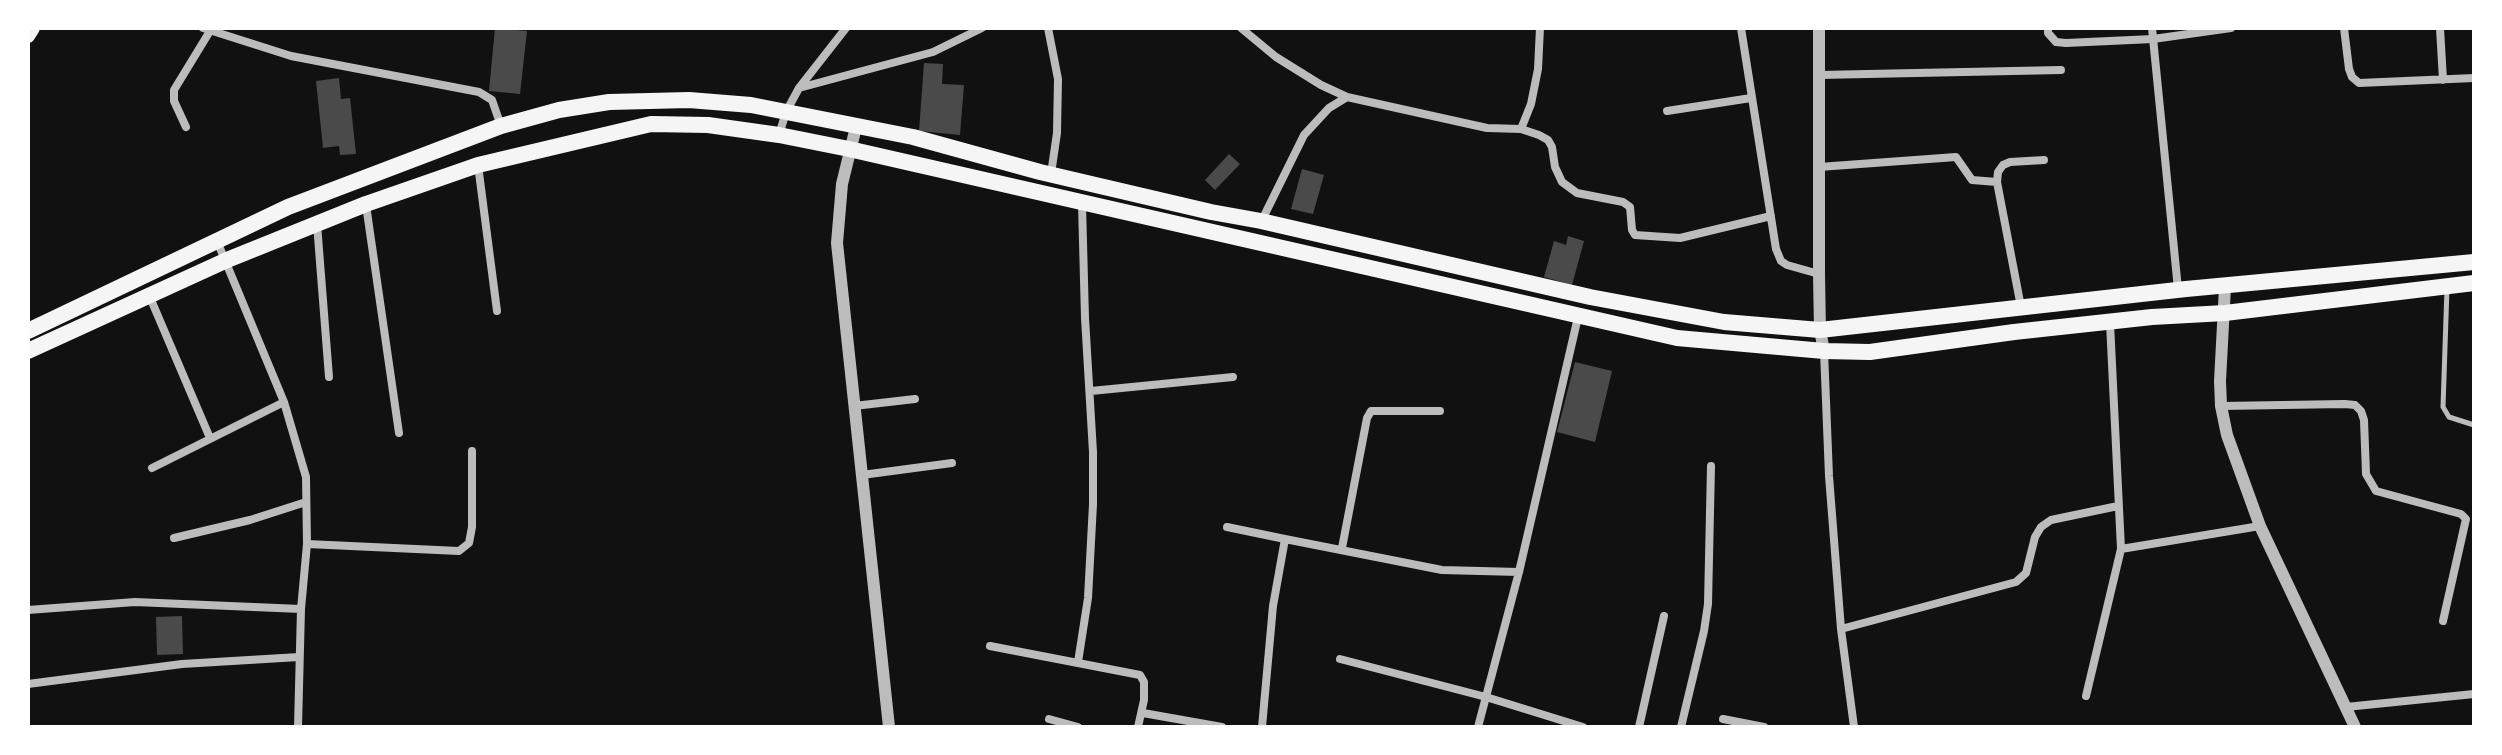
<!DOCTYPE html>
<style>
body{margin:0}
#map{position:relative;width:2502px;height:755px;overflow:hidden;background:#111;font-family:"Space Grotesk",sans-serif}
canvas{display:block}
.frame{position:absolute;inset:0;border:30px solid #fff;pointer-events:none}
</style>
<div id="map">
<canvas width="2502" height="755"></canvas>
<div class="frame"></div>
</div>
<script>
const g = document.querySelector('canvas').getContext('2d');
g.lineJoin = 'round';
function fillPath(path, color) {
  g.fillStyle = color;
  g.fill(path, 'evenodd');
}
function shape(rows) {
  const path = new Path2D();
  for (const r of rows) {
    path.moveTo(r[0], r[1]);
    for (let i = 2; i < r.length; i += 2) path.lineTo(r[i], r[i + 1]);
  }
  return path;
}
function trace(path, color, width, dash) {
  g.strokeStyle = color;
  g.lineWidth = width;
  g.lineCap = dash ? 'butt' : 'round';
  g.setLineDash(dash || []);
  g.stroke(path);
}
fillPath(shape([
 [495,28,527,31,520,94,489,91],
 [924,63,943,64,942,84,964,85,960,135,919,131],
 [339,78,341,99,350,98,356,154,340,155,339,146,323,148,316,81],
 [1229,154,1240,164,1215,190,1205,180],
 [1302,169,1324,175,1313,214,1291,209],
 [1568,236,1584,241,1572,285,1544,277,1554,241,1566,245],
 [1575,362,1612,371,1595,442,1557,432],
 [182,616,183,654,157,655,156,617]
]), '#4a4a4a');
trace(shape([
 [2447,288,2443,407,2449,417,2474,425]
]), '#bcbcbc', 5);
trace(shape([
 [203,28,291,56,479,92,492,100,501,126],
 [1048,28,1058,79,1057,133,1051,174],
 [1241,28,1276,57,1321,85,1347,97,1329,108,1304,135,1262,220],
 [1741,28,1776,249,1781,261,1787,265,1819,274],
 [2048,28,2048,33,2056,42,2066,43,2153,39,2231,28],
 [2152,28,2178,289],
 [2344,28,2349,69,2352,77,2359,83,2474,78],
 [2440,28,2443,80],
 [1819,75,2061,70],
 [799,88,933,52,982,28],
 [1347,97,1487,128,1521,129,1539,135,1548,140,1552,147,1555,167,1562,182,1577,193,1623,202,1630,207,1632,230,1635,235,1680,238,1771,216],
 [1667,111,1751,98],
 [186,127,174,101,174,90,210,31],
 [1521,129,1531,104,1538,69,1540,28],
 [779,135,786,112,799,88,846,28],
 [478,165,497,311],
 [1819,167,1956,157,1972,180,1997,182],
 [366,205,399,433],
 [317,224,329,377],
 [217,241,284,402,306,477,307,544,301,609,298,727],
 [149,295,210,438],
 [2021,307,1997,182,1998,172,2003,165,2010,162,2044,160],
 [1824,351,1829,476,1841,629,1854,727],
 [1091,391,1233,377],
 [854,406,915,399],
 [2221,406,2345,404,2355,405,2361,411,2364,420,2366,474,2376,491,2461,514,2466,519,2443,621],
 [152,468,284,402],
 [862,475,952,463],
 [1227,527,1285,539],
 [174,538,250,520,306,502],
 [307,544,459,551,469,543,472,527,472,451],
 [1342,548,1367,418,1371,411,1440,411],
 [2121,549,2260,526],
 [28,610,135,602,301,609],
 [1841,629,2016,582,2026,573,2035,537,2041,527,2051,520,2118,506],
 [990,646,1140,675,1144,682,1144,700,1138,727],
 [1340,659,1486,697,1583,727],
 [1078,662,1088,598,1093,504,1093,452,1085,318,1082,204],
 [28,684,182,664,299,657],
 [2086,696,2121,549,2110,323],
 [2346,707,2474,694],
 [1143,713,1222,727],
 [1049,719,1078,727],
 [1723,719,1764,727],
 [1262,727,1273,606,1285,539,1442,570,1519,572],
 [1478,727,1519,572,1578,317],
 [1639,727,1664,616],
 [1681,727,1704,631,1708,604,1711,466]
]), '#bcbcbc', 8);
trace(shape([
 [1819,28,1819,274,1820,330,1824,351],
 [856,127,842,184,837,243,889,727],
 [2225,287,2220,381,2221,406,2227,435,2260,526,2355,727]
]), '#bcbcbc', 12);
trace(shape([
 [28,36,33,28]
]), '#f5f5f5', 14);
trace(shape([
 [28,331,288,207,501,126,559,110,609,102,689,100,751,105,913,137,1040,172,1211,212,1261,221,1590,297,1724,322,1820,330,2186,289,2474,262],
 [28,351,227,260,366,204,478,165,651,124,708,125,779,135,849,149,1677,338,1824,351,1870,352,2014,332,2152,317,2225,313,2474,283]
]), '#f5f5f5', 16);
</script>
